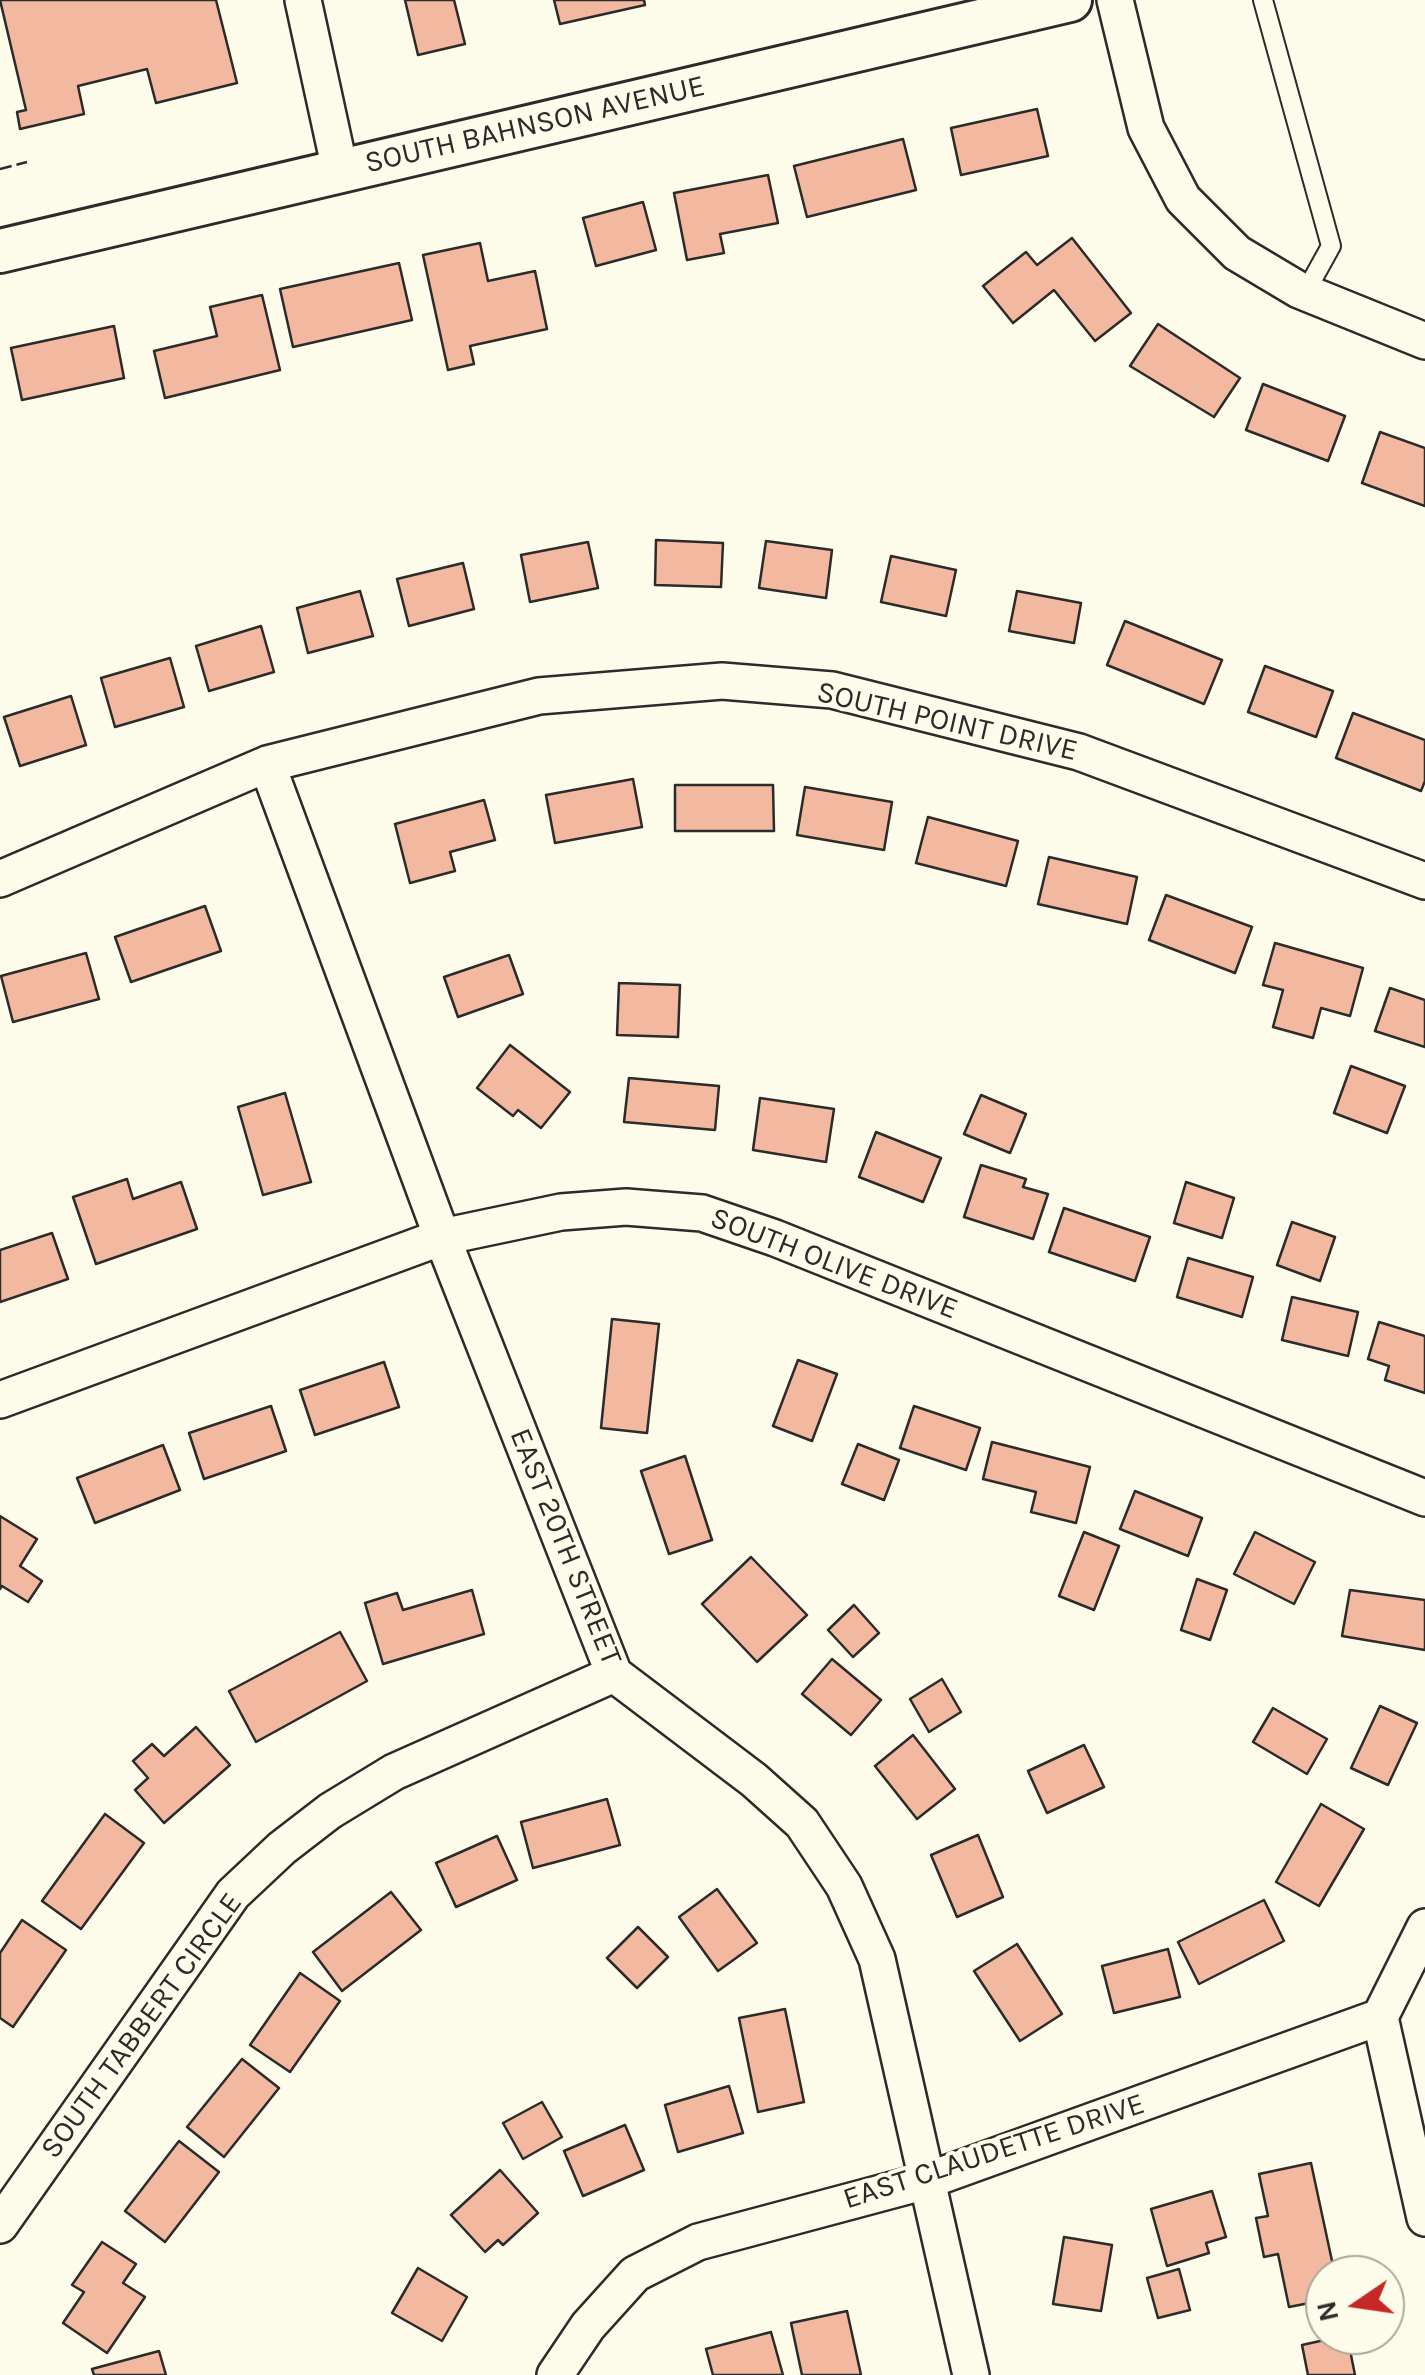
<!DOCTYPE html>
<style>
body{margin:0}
#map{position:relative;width:1425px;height:2375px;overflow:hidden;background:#fdfbea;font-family:Karla,sans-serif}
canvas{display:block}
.north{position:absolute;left:1305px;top:2255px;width:100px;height:100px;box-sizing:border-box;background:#fdfbea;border:2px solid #a9a89e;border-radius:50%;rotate:257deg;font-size:28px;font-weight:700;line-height:40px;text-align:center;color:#2b2b2b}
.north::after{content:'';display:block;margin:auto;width:35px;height:45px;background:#c62828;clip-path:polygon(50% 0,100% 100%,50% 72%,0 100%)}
</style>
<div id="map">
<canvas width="1425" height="2375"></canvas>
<div class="north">N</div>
</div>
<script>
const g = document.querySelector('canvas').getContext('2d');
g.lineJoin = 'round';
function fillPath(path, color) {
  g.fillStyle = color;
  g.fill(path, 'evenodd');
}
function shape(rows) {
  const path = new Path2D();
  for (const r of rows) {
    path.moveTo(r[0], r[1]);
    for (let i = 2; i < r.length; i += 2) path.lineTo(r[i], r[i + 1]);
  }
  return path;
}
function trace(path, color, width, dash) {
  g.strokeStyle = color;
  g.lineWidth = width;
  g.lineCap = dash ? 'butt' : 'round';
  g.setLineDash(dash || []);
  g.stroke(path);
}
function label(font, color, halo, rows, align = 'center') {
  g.font = font + ' Karla,sans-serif';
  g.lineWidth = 8;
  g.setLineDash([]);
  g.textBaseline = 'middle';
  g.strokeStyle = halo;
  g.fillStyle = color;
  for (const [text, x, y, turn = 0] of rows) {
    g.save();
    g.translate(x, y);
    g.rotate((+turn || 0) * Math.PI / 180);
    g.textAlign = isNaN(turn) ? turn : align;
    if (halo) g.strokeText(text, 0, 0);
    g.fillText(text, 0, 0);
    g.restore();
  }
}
const building = shape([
 [0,0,216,0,237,83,156,103,147,69,78,86,84,114,20,129,17,112,26,110,0,0],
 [405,0,454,0,465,44,418,55,405,0],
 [554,0,644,0,645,5,560,24,554,0],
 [1037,109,1048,156,961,175,951,128,1037,109],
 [903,139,916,190,807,217,794,166,903,139],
 [768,175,778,223,720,234,724,253,687,260,674,193,768,175],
 [643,202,656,250,596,266,583,218,643,202],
 [1072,238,1131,313,1095,341,1054,290,1013,323,983,286,1026,252,1037,265,1072,238],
 [480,243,488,281,535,271,547,329,470,346,474,364,448,370,423,255,480,243],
 [399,263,412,320,293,347,280,289,399,263],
 [262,295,280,370,165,398,154,351,217,336,210,307,262,295],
 [1158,324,1240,378,1214,417,1130,366,1158,324],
 [114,326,124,378,22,400,11,348,114,326],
 [1263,384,1345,416,1328,461,1246,430,1263,384],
 [1380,432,1425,448,1425,506,1362,483,1380,432],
 [656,540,723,543,721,587,655,585,656,540],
 [766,541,832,550,826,598,759,588,766,541],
 [588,542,598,588,530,602,521,555,588,542],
 [891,556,956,570,946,616,881,602,891,556],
 [463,563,474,609,409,626,397,579,463,563],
 [360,591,373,636,308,653,297,608,360,591],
 [1017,591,1081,603,1074,643,1009,631,1017,591],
 [1125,621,1222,660,1204,704,1107,665,1125,621],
 [261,626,274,672,209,691,196,646,261,626],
 [170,658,184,707,115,727,101,678,170,658],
 [1265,666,1333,691,1316,737,1248,712,1265,666],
 [71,696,86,745,20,766,4,717,71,696],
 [1353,713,1425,740,1425,781,1421,791,1336,758,1353,713],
 [633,779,642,827,555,843,546,795,633,779],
 [675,785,773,785,774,831,675,831,675,785],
 [805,787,892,802,884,850,797,835,805,787],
 [484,800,495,840,450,852,455,871,410,883,395,824,484,800],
 [928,817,1018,841,1006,886,916,863,928,817],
 [1049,857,1137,877,1127,924,1038,904,1049,857],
 [1166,895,1252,927,1235,973,1149,940,1166,895],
 [205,906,221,951,131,982,115,937,205,906],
 [1275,943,1363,968,1350,1016,1321,1008,1313,1038,1273,1027,1283,990,1263,985,1275,943],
 [86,953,99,999,13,1022,1,976,86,953],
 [509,955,523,994,458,1017,444,977,509,955],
 [619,983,680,985,678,1037,617,1035,619,983],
 [1390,988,1425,1000,1425,1047,1375,1031,1390,988],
 [510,1045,570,1092,541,1128,518,1110,513,1116,477,1088,510,1045],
 [1351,1066,1405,1086,1387,1133,1334,1113,1351,1066],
 [629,1078,719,1086,715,1130,624,1122,629,1078],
 [285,1093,311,1182,263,1195,238,1107,285,1093],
 [981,1095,1026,1114,1010,1153,964,1134,981,1095],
 [760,1098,834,1109,826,1162,753,1150,760,1098],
 [876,1132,941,1158,923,1202,859,1177,876,1132],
 [981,1165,1026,1179,1023,1187,1048,1194,1033,1239,964,1217,981,1165],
 [127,1179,133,1199,181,1182,197,1229,96,1264,73,1197,127,1179],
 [1186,1182,1234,1198,1222,1238,1174,1223,1186,1182],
 [1064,1208,1150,1237,1135,1281,1049,1252,1064,1208],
 [1292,1222,1335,1237,1320,1281,1277,1265,1292,1222],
 [52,1233,68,1279,0,1302,0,1250,52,1233],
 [1188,1258,1253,1277,1242,1317,1177,1297,1188,1258],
 [1292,1297,1358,1312,1348,1356,1282,1340,1292,1297],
 [612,1319,659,1324,647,1433,601,1428,612,1319],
 [1379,1322,1425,1336,1425,1393,1385,1380,1389,1366,1368,1359,1379,1322],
 [798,1360,837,1374,812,1441,773,1426,798,1360],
 [384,1362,399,1407,315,1435,300,1390,384,1362],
 [271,1406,286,1451,204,1479,189,1433,271,1406],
 [914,1406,980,1428,966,1470,900,1448,914,1406],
 [992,1442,1090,1467,1076,1523,1031,1512,1036,1492,983,1479,992,1442],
 [858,1444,899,1460,884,1500,842,1484,858,1444],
 [163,1445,180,1490,95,1523,77,1478,163,1445],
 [685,1456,712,1540,669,1554,641,1471,685,1456],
 [1135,1491,1202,1518,1188,1556,1120,1529,1135,1491],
 [0,1516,37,1539,20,1566,42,1581,28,1602,2,1586,0,1589,0,1516],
 [1084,1532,1119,1546,1094,1610,1059,1596,1084,1532],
 [1255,1532,1315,1562,1294,1604,1234,1574,1255,1532],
 [751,1557,807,1615,757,1662,702,1604,751,1557],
 [1197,1579,1227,1590,1210,1640,1181,1630,1197,1579],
 [472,1590,484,1634,383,1664,365,1603,397,1593,403,1610,472,1590],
 [1350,1590,1425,1600,1425,1650,1342,1636,1350,1590],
 [854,1605,879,1633,853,1657,828,1630,854,1605],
 [340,1632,367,1681,256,1742,229,1691,340,1632],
 [832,1659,881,1700,851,1735,802,1694,832,1659],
 [942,1679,961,1712,929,1732,910,1699,942,1679],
 [1380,1706,1417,1723,1388,1785,1351,1768,1380,1706],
 [1273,1708,1327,1739,1307,1774,1253,1742,1273,1708],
 [196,1727,230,1765,164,1823,135,1790,148,1778,133,1761,152,1744,164,1756,196,1727],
 [913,1735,955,1789,917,1819,875,1766,913,1735],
 [1084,1745,1104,1787,1047,1813,1028,1771,1084,1745],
 [607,1799,620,1845,533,1868,521,1822,607,1799],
 [1321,1804,1364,1829,1319,1906,1276,1882,1321,1804],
 [105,1814,144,1843,81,1929,42,1901,105,1814],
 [978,1835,1003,1897,957,1917,931,1855,978,1835],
 [497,1836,517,1880,456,1907,436,1863,497,1836],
 [717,1889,757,1943,718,1971,679,1917,717,1889],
 [391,1892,421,1930,342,1991,313,1952,391,1892],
 [1264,1900,1284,1941,1199,1984,1178,1942,1264,1900],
 [22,1920,66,1950,13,2027,0,2018,0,1953,22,1920],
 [638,1927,668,1957,637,1988,607,1958,638,1927],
 [1017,1944,1062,2014,1020,2041,974,1971,1017,1944],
 [1168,1949,1180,1997,1114,2013,1102,1966,1168,1949],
 [300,1973,340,2001,290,2072,250,2045,300,1973],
 [785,2009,804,2102,758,2112,739,2018,785,2009],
 [242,2059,279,2088,224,2157,187,2127,242,2059],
 [729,2086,743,2133,678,2152,665,2105,729,2086],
 [542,2102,562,2137,523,2159,503,2123,542,2102],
 [625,2125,644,2170,583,2196,564,2151,625,2125],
 [179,2141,219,2172,165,2242,125,2211,179,2141],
 [1311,2163,1335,2275,1325,2275,1325,2300,1289,2307,1278,2254,1264,2257,1256,2218,1268,2216,1259,2174,1311,2163],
 [500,2170,538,2213,503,2245,498,2240,485,2252,451,2215,500,2170],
 [1212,2191,1226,2237,1206,2243,1209,2253,1167,2266,1151,2209,1212,2191],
 [1064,2237,1112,2245,1101,2311,1053,2304,1064,2237],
 [102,2242,136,2264,123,2283,145,2297,107,2353,63,2323,84,2292,72,2285,102,2242],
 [418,2268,467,2297,442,2341,392,2313,418,2268],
 [1179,2269,1190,2310,1158,2318,1147,2278,1179,2269],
 [847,2311,861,2375,802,2375,791,2323,847,2311],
 [771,2332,783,2375,713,2375,706,2349,771,2332],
 [1347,2335,1355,2375,1308,2375,1302,2345,1347,2335],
 [159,2351,166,2375,94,2375,92,2369,159,2351]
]);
fillPath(building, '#f2b8a0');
trace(building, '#2b2b2b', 2.5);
const service = shape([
 [1263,0,1331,246,1305,293]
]);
const minor = shape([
 [303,0,340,170],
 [1115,0,1146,128,1183,199,1237,253,1299,290,1425,341],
 [267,764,442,1237,614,1674,754,1780,802,1823,844,1886,877,1959,971,2375],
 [0,879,267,764,539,696,722,681,832,690,1079,752,1425,881],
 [0,1400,442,1237,561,1212,626,1207,702,1213,775,1238,1425,1498],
 [1380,2017,1425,2218],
 [0,2225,233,1894,282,1848,330,1811,394,1772,614,1674],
 [555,2375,588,2326,635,2274,698,2242,926,2181,1380,2017,1425,1927]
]);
const tertiary = shape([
 [0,251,1070,0]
]);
trace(service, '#2b2b2b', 22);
trace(minor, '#2b2b2b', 40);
trace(tertiary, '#2b2b2b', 48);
trace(service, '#fdfbea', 18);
trace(minor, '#fdfbea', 35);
trace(tertiary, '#fdfbea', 42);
trace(shape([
 [0,169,27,162]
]), '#2b2b2b', 2.5, [12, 5]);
label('30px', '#2b2b2b', '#fdfbea', [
 ["SOUTH BAHNSON AVENUE",535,125,-13],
 ["SOUTH POINT DRIVE",947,722,13],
 ["SOUTH OLIVE DRIVE",834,1264,21],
 ["EAST 20TH STREET",565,1547,68],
 ["SOUTH TABBERT CIRCLE",142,2026,-54],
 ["EAST CLAUDETTE DRIVE",994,2152,-18]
]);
</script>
